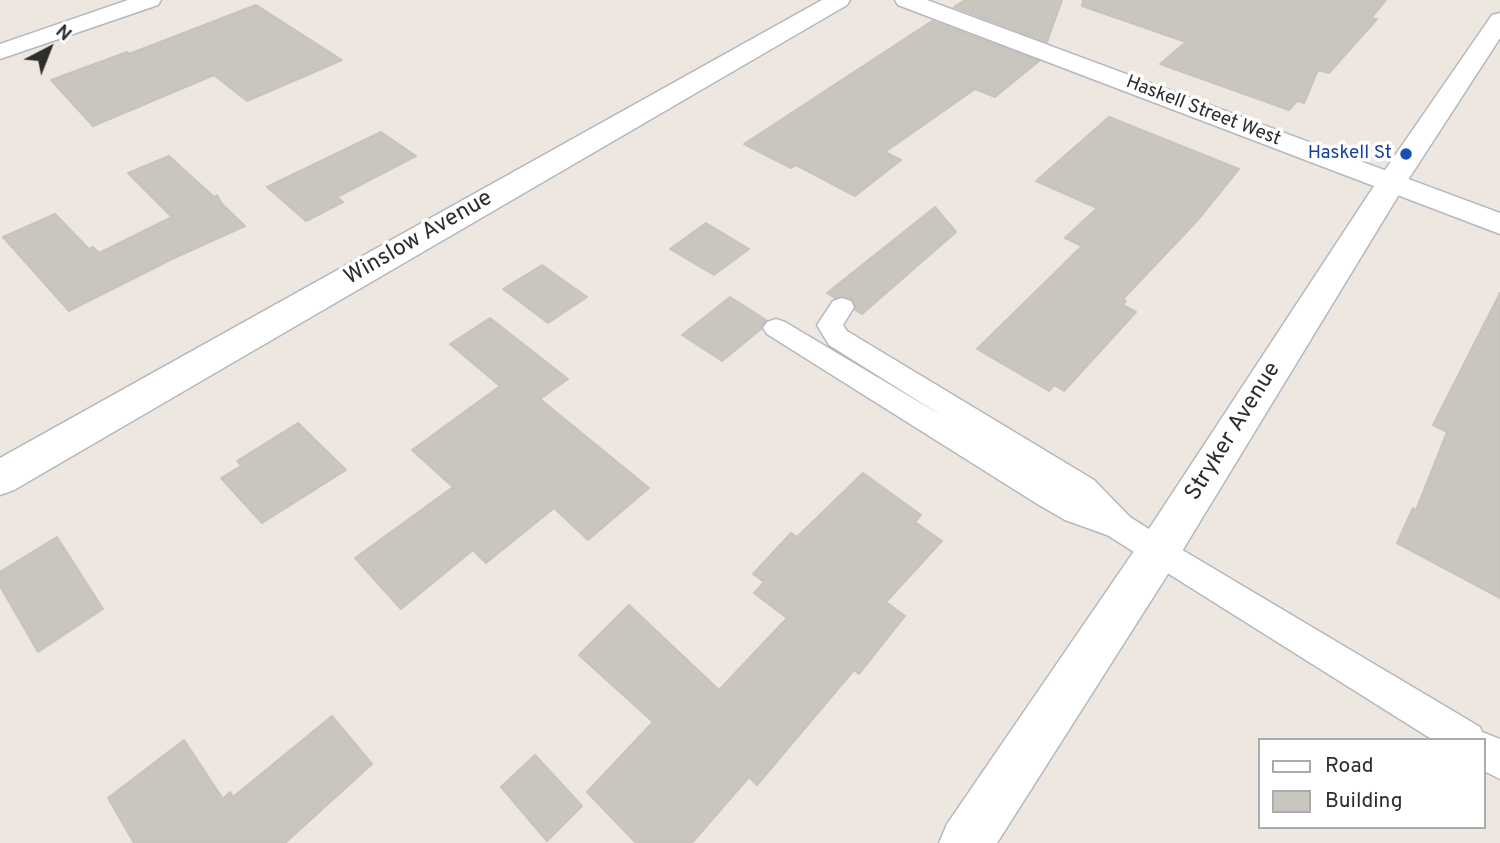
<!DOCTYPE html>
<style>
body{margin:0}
#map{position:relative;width:1500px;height:843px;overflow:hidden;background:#ede7e0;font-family:Overpass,sans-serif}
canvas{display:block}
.legend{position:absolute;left:1258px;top:738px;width:228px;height:91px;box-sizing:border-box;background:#fff;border:2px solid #ababab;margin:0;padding:9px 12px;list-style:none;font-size:21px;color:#2d2d2d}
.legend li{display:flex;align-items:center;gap:14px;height:35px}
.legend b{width:35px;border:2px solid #ababab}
.north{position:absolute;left:14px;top:14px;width:70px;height:70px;-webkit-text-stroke:5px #fff;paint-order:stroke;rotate:42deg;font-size:19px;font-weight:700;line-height:28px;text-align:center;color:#2d2d2d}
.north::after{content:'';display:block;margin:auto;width:24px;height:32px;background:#2d2d2d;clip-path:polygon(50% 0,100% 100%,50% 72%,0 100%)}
</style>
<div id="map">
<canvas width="1500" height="843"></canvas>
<ul class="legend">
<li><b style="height:9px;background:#fff"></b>Road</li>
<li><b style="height:19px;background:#c9c5bf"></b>Building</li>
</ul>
<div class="north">N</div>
</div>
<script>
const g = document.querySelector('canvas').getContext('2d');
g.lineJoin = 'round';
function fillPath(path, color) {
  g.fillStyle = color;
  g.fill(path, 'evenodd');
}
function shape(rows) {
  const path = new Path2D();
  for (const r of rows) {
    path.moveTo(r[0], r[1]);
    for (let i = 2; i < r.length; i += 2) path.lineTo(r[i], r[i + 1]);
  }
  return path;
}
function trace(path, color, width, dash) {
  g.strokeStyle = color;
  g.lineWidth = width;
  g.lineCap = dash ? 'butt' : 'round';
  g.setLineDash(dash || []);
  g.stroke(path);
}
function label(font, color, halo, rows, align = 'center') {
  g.font = font + ' Overpass,sans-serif';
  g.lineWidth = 7;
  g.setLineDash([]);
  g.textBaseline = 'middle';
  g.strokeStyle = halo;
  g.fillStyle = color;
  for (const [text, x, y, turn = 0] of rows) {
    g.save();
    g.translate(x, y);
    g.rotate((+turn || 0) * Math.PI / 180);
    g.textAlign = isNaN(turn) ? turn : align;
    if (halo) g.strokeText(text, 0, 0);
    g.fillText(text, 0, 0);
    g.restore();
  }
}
const building = shape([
 [965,0,1062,0,1047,42,954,7,965,0],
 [1083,0,1386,0,1371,18,1377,19,1329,73,1318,70,1304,103,1297,101,1289,110,1160,64,1186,42,1082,6,1083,0],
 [256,5,342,60,247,101,214,75,93,126,51,80,127,52,129,54,256,5],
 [932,21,1039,61,995,97,975,89,885,152,901,160,855,196,796,165,791,168,744,144,932,21],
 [1109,117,1239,169,1196,222,1123,299,1126,301,1123,305,1136,312,1064,391,1054,385,1049,391,977,349,1082,246,1065,238,1097,208,1036,181,1109,117],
 [381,132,416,156,337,197,343,202,306,221,267,187,381,132],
 [169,156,214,197,217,195,222,204,245,226,172,259,69,311,3,237,55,214,89,249,93,247,99,253,172,217,128,173,169,156],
 [935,207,956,232,862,314,855,310,856,306,852,299,843,296,835,298,827,293,935,207],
 [706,223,749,249,714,275,670,249,706,223],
 [542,265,587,297,548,323,503,289,542,265],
 [1500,293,1500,598,1397,543,1413,508,1416,510,1447,432,1433,425,1500,293],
 [730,297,766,320,761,329,722,361,682,335,730,297],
 [490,318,568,379,540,399,649,488,588,540,554,508,486,563,473,550,401,609,355,558,453,487,412,450,500,386,450,344,490,318],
 [298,423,346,470,262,523,221,478,241,466,237,461,298,423],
 [863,473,921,515,915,522,942,541,886,602,905,616,859,674,854,670,757,785,749,777,692,843,636,843,587,792,653,722,579,655,629,605,719,690,787,618,754,593,764,582,753,574,791,533,797,537,863,473],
 [57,537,103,609,38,652,0,586,0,572,57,537],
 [332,716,372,764,285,843,134,843,108,798,184,740,223,799,230,792,233,797,332,716],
 [535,755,582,806,547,841,501,787,535,755]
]);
fillPath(building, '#c9c5bf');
trace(building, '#c9c3ba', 2);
const service = shape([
 [842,298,851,301,854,307,843,325,847,331,1094,480,1130,517,1169,542,1480,727,1482,732,1500,739,1500,779,1484,771,1484,740,1433,740,1107,535,1065,520,1039,505,767,334,763,328,767,322,776,319,785,322,944,417,829,345,817,325,833,301,842,298]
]);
const minor = shape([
 [128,0,161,0,158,5,0,59,0,44,128,0],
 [822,0,850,0,847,5,14,490,0,495,0,458,822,0],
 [895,0,927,0,1500,213,1500,234,898,5,895,0]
]);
const tertiary = shape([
 [1500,13,1500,38,1406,183,1173,566,997,843,939,843,947,824,1143,538,1376,183,1492,15,1500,13]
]);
trace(service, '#b4b7bf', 3);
trace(minor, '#b4b7bf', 3);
trace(tertiary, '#b4b7bf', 3);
fillPath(service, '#fff');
fillPath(minor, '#fff');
fillPath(tertiary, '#fff');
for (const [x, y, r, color] of [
 [1406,154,7,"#1a4fb4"]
]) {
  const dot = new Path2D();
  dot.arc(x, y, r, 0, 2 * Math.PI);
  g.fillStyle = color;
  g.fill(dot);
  trace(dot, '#fff', 2.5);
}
label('19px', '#2d2d2d', '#fff', [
 ["Haskell Street West",1203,112,21]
]);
label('19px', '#164399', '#fff', [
 ["Haskell St",1392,154]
], 'right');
label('23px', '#2d2d2d', '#fff', [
 ["Winslow Avenue",419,239,-30],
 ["Stryker Avenue",1234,432,-58]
]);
</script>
